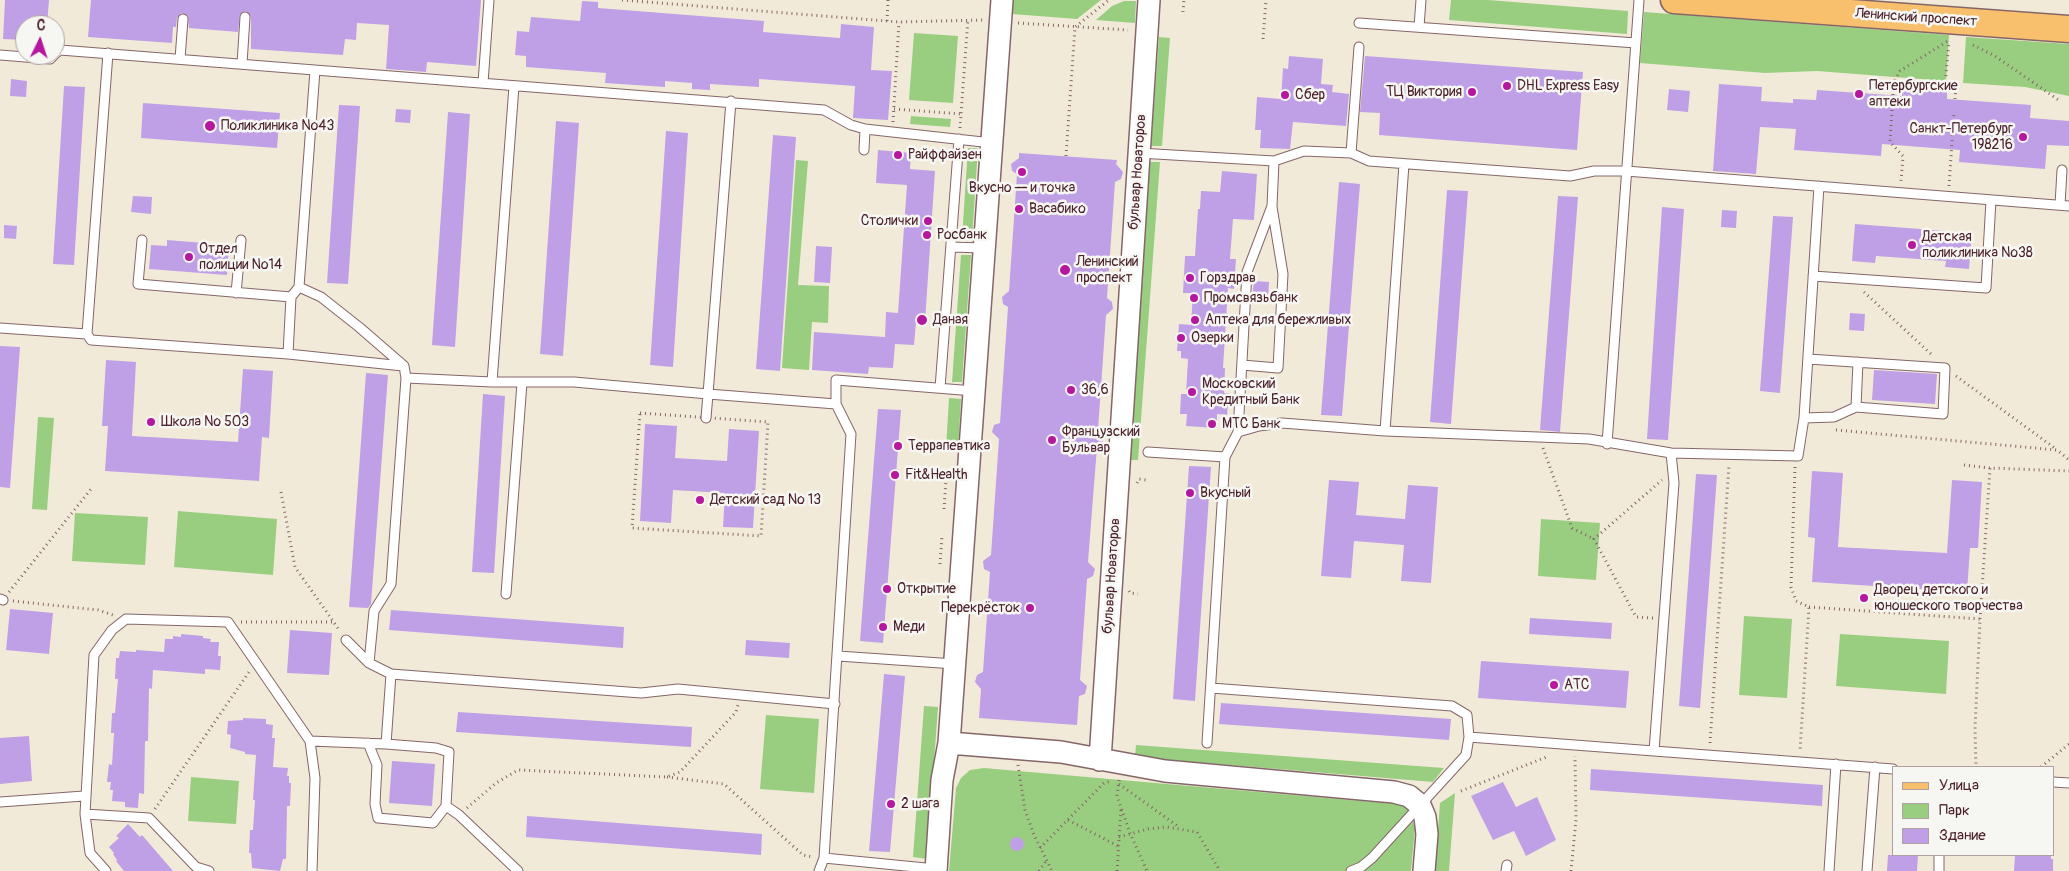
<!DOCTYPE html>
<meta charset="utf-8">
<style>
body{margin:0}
#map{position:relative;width:2069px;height:871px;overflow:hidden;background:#f2ead9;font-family:Pangolin,sans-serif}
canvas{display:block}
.legend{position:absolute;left:1892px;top:766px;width:162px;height:90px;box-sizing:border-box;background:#f6f6f2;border:1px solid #b1a0a2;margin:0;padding:6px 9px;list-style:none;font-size:15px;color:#4a1f2b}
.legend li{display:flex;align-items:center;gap:10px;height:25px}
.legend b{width:25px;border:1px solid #b1a0a2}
.north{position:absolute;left:15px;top:15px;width:50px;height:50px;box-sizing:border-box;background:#f6f6f2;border:1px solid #b1a0a2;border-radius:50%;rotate:4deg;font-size:14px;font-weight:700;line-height:20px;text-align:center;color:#4a1f2b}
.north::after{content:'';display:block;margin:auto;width:18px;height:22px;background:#b5179e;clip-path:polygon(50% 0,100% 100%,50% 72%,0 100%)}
</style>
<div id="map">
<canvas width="2069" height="871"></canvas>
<ul class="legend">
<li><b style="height:6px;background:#f8bf6c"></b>Улица</li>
<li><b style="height:14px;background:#99ce80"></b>Парк</li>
<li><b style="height:14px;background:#bfa0e6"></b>Здание</li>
</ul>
<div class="north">С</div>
</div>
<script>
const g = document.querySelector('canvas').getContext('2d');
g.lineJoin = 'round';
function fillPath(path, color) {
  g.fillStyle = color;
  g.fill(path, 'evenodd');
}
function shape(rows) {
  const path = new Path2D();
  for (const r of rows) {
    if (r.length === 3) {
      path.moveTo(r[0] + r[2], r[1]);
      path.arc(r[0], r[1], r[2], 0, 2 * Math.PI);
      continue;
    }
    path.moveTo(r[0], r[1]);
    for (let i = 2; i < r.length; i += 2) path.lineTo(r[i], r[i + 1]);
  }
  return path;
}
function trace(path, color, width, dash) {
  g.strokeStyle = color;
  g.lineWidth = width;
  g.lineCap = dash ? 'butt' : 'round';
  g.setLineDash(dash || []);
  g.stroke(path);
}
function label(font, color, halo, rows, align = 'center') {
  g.font = font + ' Pangolin,sans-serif';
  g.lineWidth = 5;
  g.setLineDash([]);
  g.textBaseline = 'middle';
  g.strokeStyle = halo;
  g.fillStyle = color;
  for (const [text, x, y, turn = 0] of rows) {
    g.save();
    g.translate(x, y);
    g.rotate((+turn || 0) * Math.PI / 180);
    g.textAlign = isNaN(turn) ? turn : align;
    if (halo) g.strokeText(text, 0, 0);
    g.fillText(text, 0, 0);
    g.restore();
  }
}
fillPath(shape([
 [1013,0,1101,0,1077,19,1012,14],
 [1451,0,1488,0,1628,11,1627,34,1449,20],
 [1124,1,1136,1,1135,23,1096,20,1112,6],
 [1644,12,1949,35,1946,81,1817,71,1765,73,1640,63],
 [914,33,958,36,953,103,909,100],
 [1159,37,1170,38,1162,146,1151,146],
 [1966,37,2069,44,2069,96,2025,87,1963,83],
 [911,116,951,119,950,127,910,124],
 [968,148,978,148,972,239,962,238],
 [796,160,808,161,798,285,829,286,828,323,812,322,809,370,782,368],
 [1149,162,1160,162,1138,460,1127,460],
 [961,255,971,255,962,382,952,382],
 [949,398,961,399,958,449,946,448],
 [38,417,54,418,47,510,32,509],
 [178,511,277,519,273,575,174,567],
 [75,513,148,517,145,565,72,561],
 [1541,519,1600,523,1596,580,1538,576],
 [1744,616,1792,619,1787,698,1739,695],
 [1840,634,1949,641,1946,694,1836,686],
 [924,706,938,707,927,859,913,857],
 [766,715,819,719,814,793,760,789],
 [1136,745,1444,768,1433,782,1135,757],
 [984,768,1407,805,1415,828,1411,871,949,871,956,788,961,778,970,770],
 [191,777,239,781,236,824,188,821],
 [1455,793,1449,871,1435,871,1440,803]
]), '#99ce80');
fillPath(shape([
 [5,0,49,0,47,25,25,25,25,40,3,39],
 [91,0,481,0,476,66,427,62,426,72,386,69,389,25,357,23,356,40,345,39,343,55,251,49,251,17,246,11,240,14,238,32,189,28,188,16,181,13,177,18,176,27,173,27,172,43,88,37],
 [582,1,598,2,598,8,764,21,763,32,840,38,841,24,874,27,871,70,892,71,888,120,853,118,855,86,759,79,759,87,710,84,710,90,692,89,692,83,665,81,665,87,605,83,606,73,526,67,526,56,515,55,517,31,529,32,531,17,580,21],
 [1289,56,1323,59,1321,84,1333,85,1332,92,1349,94,1346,126,1293,122,1290,149,1260,148,1261,130,1255,130,1257,97,1281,99,1283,68,1288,69],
 [1365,56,1583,72,1577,150,1379,135,1380,113,1360,112],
 [11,79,27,81,26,97,10,96],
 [1719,84,1762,87,1761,101,1793,103,1793,99,1816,100,1817,90,1902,96,1902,89,1947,92,1947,99,2031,105,2030,118,2069,121,2069,146,2047,145,2045,169,1959,162,1960,150,1882,144,1881,156,1794,150,1796,129,1760,127,1756,174,1713,171],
 [64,86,85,87,74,265,53,264],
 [1669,89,1690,91,1688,112,1667,110],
 [143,103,280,113,277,148,141,138],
 [339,105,360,106,348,284,327,283],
 [396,109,411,110,410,123,395,122],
 [448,112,470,114,455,347,432,345],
 [556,121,579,123,563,356,540,354],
 [666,131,688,133,673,367,650,365],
 [773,135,796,137,780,371,756,369],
 [878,150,911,153,910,169,935,171,925,322,916,322,914,345,895,344,893,368,869,367,868,374,812,370,814,332,885,337,886,312,898,313,907,185,876,183],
 [1019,153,1117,160,1116,164,1123,172,1121,179,1115,182,1107,298,1112,302,1113,309,1106,315,1098,430,1104,437,1102,444,1097,447,1088,562,1095,569,1093,576,1087,579,1080,680,1087,686,1085,694,1079,696,1077,725,979,718,981,689,975,682,977,675,983,672,990,572,984,569,983,561,991,555,999,439,992,432,994,425,1000,423,1008,307,1003,304,1002,297,1009,291,1017,174,1012,171,1011,164,1019,158],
 [1222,171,1257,174,1254,220,1233,219,1230,259,1236,259,1234,289,1228,288,1223,368,1225,368,1224,393,1229,393,1227,415,1217,414,1217,428,1186,426,1187,414,1180,414,1181,394,1186,394,1188,359,1181,358,1181,351,1177,351,1179,324,1191,325,1193,293,1183,293,1185,256,1195,256,1198,209,1200,209,1201,191,1220,192],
 [1339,182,1360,184,1342,416,1321,415],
 [1447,190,1468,191,1451,424,1430,422],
 [133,196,152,197,151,214,131,212],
 [1558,196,1578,197,1560,432,1540,430],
 [1662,207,1684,209,1668,440,1647,439],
 [1722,210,1737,211,1736,228,1721,227],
 [1773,216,1793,217,1780,393,1760,391],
 [1855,224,1972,233,1969,269,1945,267,1946,261,1876,256,1875,263,1852,261],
 [4,225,17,226,16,239,4,238],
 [167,240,229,245,227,275,149,269,151,245,167,246],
 [816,246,832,247,830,283,814,282],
 [1254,281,1269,282,1268,299,1252,298],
 [1850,313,1865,314,1864,331,1849,330],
 [0,346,20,347,10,488,0,487],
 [106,360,136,362,132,436,238,442,243,369,273,371,269,438,262,437,259,481,105,471,108,426,102,426],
 [1874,370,1937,374,1935,404,1872,400],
 [366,373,388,375,371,604,368,608,349,607],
 [483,394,505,396,494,573,472,572],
 [878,409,901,410,883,643,860,641],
 [645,424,677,426,675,458,727,461,729,429,759,431,753,528,723,527,725,493,673,490,671,523,640,521],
 [1189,466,1211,467,1195,701,1173,699],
 [1812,471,1843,473,1838,547,1947,553,1952,480,1982,482,1978,548,1970,548,1967,592,1812,582,1815,538,1808,537],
 [1696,474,1717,475,1700,708,1679,706],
 [1329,480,1359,482,1356,515,1405,519,1408,485,1438,487,1431,583,1401,581,1404,545,1354,541,1351,578,1321,576],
 [10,609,53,613,49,654,6,650],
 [391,610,624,627,623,648,389,630],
 [1530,618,1612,623,1611,639,1529,634],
 [290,630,332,633,329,675,287,673],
 [181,634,203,636,203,638,211,639,210,642,219,642,218,656,221,656,220,670,205,669,205,674,153,670,152,689,149,688,148,741,145,741,144,794,139,793,138,808,125,807,125,802,112,801,113,790,110,790,111,782,107,782,109,764,112,765,114,733,111,733,112,713,115,713,118,679,115,679,116,658,119,658,120,651,136,652,136,650,164,652,165,639,173,639,173,636,181,637],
 [746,640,790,643,789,658,745,655],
 [1481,661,1629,671,1626,708,1478,698],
 [884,674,905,676,890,852,869,851],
 [1221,703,1451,719,1449,740,1219,724],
 [458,712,692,727,691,747,456,732],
 [243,718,266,719,266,724,273,725,272,738,275,738,273,767,288,768,287,776,289,776,289,783,291,783,290,806,287,806,286,859,283,859,280,871,252,868,251,853,249,853,250,830,253,830,255,800,253,800,256,755,245,754,245,752,230,748,231,735,227,734,228,721,243,720],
 [29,736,32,781,0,784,0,738],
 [392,761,435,764,432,806,389,803],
 [1591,769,1823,785,1822,806,1590,790],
 [1503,782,1516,807,1537,797,1556,840,1526,856,1514,831,1493,840,1471,796],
 [527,816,762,834,761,855,526,837],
 [128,824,140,837,142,835,173,871,124,871,116,861,117,860,113,854,114,853,109,847,119,838,116,836],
 [1017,844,7],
 [1888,855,1918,855,1917,871,1887,871],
 [2015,855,2051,855,2051,859,2053,859,2053,871,2014,871]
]), '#bfa0e6');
const service = shape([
 [1359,23,1636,43],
 [1419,27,1421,0],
 [55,54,60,50,824,110,851,125,865,129,992,143],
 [0,55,50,59,54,55],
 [180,59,183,19],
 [242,64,245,17],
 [483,83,489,0],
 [731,101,708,394,836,404],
 [864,150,865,129],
 [1139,153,1274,161,1304,151,1351,153,1369,161,1570,176,1594,171,1626,171,2069,206],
 [1351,153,1359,47],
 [2060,205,2062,170],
 [142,240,138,284,291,297],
 [951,247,984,248],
 [1813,276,1986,288,1991,200],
 [299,287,321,297,359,327,404,366,406,378,391,584,374,611,369,663,391,674,641,693,678,689,835,704],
 [236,293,241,240],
 [0,328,87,334,91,340,288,354,403,366],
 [87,334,108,53],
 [288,354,291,297,299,287,315,70],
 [1242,365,1278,368,1283,274,1272,207],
 [406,378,492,382,514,86],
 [492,382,574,382,708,394,706,418],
 [940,388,959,139],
 [1856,407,1858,362],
 [1804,418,1834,417,1856,407,1943,414,1945,368,1808,359],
 [1385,431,1404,164],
 [1238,432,1247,272,1272,206,1274,161],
 [1607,444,1639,0],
 [1148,452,1225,457,1238,432,1259,426,1282,423,1385,431,1589,439,1671,453,1798,456,1804,418,1819,186],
 [506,594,522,383],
 [0,599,3,600],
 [346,640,369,663],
 [838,656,955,664],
 [1211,688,1452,706,1467,715,1469,737,1654,751,1674,483,1671,453],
 [310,741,386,744,391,674],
 [368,743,377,765,375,804,378,818,433,823,446,806],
 [1207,743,1225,457],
 [386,744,436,748,449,752,446,806,459,815,518,871],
 [1654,751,1893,769],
 [2053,782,2069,783],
 [0,802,84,796],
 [85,814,149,818,196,867,209,871],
 [824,858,936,869],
 [106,871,90,853,85,814,94,655,112,630,126,619,228,622,310,741,315,778,312,871],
 [819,871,824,858,851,434,836,404,836,380,974,391],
 [1351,871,1361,867,1372,858,1466,755,1469,737],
 [1506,871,1507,865],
 [1829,871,1836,764],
 [1867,871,1875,767],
 [1939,871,1939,855]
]);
const tertiary = shape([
 [949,743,1061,752,1165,771,1394,792,1409,796,1420,805,1425,817,1427,834,1424,871],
 [1100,760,1149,0],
 [936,871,942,780,949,743,1002,0]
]);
const primary = shape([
 [1674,0,2069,29]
]);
trace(service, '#856668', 11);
trace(tertiary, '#856668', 24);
trace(primary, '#856668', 29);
trace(shape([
 [622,0,899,22,983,20],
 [1183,12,1184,0],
 [887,21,888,0],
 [1018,23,1128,30],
 [1263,39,1266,0],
 [1973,45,1995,56,2060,101],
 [1945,86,1949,41],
 [1893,95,1894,82,1900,71,1948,41],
 [1955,99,1956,87],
 [894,109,961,114],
 [1892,110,1890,142,1903,156,1901,182],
 [893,122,899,22],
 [960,128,968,19],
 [1066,156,1075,27,1109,0],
 [1949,186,1954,113],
 [1864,292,1931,354],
 [1956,376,2056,449],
 [640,413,768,422,761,536,632,528,640,413],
 [1836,430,2057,450,2069,460],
 [1543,448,1572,528,1594,539],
 [1964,465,1990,468],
 [1795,467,1791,587,1796,601,1809,607,1800,751],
 [1137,483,1139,479,1146,480],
 [281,492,295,567,340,631],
 [944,509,946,480],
 [940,564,942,536],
 [1129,591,1130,593,1138,594],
 [9,592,91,489],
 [13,601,98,610,113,615],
 [1809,607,1980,619,1975,729,1976,767],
 [1653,618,1636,617,1594,539,1662,480],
 [1980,619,1990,468,2069,471],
 [241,622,334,622],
 [1710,743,1729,465],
 [1018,765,1025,810,1034,835,1052,871],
 [2041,767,2069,744],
 [667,777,724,784,803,855,813,857],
 [1119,780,1117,796,1130,833,1147,871],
 [1119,784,1179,827],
 [1461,791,1549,756],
 [467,808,496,783,518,770,667,777,680,772,736,712,738,705],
 [155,809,249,672],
 [1068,820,1118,846],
 [1119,837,1148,829,1166,827,1197,832,1220,871],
 [1040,848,1104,783,1112,781],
 [1039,871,1046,861],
 [1117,871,1121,809],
 [1571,871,1576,820,1575,756]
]), '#856668', 3, [1, 4]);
trace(service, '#fff', 9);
trace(tertiary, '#fff', 21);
trace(primary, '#f8bf6c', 26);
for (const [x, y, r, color] of [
 [1507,86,5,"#b5179e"],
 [1472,92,5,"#b5179e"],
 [1859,94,5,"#b5179e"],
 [1285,95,5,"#b5179e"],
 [210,126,6,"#b5179e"],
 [2023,137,5,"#b5179e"],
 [898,155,5,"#b5179e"],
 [1022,172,5,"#b5179e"],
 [1019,209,5,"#b5179e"],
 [928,221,5,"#b5179e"],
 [927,235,5,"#b5179e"],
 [1912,245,5,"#b5179e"],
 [189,257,5,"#b5179e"],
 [1065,270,6,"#b5179e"],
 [1190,278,5,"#b5179e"],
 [1194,298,5,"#b5179e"],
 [922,320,6,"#b5179e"],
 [1195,320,5,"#b5179e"],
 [1181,338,5,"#b5179e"],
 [1071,390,5,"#b5179e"],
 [1192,392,5,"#b5179e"],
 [151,422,5,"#b5179e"],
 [1212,424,5,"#b5179e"],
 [1052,440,5,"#b5179e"],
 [898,446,5,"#b5179e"],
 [895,475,5,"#b5179e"],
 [1190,493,5,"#b5179e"],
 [700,500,5,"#b5179e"],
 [887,589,5,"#b5179e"],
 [1864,598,5,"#b5179e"],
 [1030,608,5,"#b5179e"],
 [883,627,5,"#b5179e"],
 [1554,685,5,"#b5179e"],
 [891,804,5,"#b5179e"]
]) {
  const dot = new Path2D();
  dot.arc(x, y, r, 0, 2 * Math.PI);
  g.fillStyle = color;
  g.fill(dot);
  trace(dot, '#f6f6f2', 2);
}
label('14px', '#4a1f2b', '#f6f6f2', [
 ["Ленинский проспект",1916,18,4],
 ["бульвар Новаторов",1138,172,-86],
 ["бульвар Новаторов",1112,576,-86]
]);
label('14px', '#4a1f2b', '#f6f6f2', [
 ["DHL Express Easy",1517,86],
 ["Петербургские",1869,86],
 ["аптеки",1869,102],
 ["ТЦ Виктория",1462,92,"right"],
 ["Сбер",1295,95],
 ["Поликлиника №43",221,126],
 ["Санкт-Петербург",2013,129,"right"],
 ["198216",2013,145,"right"],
 ["Райффайзен",908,155],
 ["Вкусно — и точка",1022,188,"center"],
 ["Васабико",1029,209],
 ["Столички",918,221,"right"],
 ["Росбанк",937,235],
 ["Детская",1922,237],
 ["поликлиника №38",1922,253],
 ["Отдел",199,249],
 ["полиции №14",199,265],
 ["Ленинский",1076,262],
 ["проспект",1076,278],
 ["Горздрав",1200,278],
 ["Промсвязьбанк",1204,298],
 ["Даная",933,320],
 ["Аптека для бережливых",1205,320],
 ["Озерки",1191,338],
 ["Московский",1202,384],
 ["Кредитный Банк",1202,400],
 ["36,6",1081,390],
 ["Школа № 503",161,422],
 ["МТС Банк",1222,424],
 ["Французский",1062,432],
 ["Бульвар",1062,448],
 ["Террапевтика",908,446],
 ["Fit&Health",905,475],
 ["Вкусный",1200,493],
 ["Детский сад № 13",710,500],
 ["Открытие",897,589],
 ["Дворец детского и",1874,590],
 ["юношеского творчества",1874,606],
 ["Перекрёсток",1020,608,"right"],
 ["Меди",893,627],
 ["АТС",1564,685],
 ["2 шага",901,804]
], 'left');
</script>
